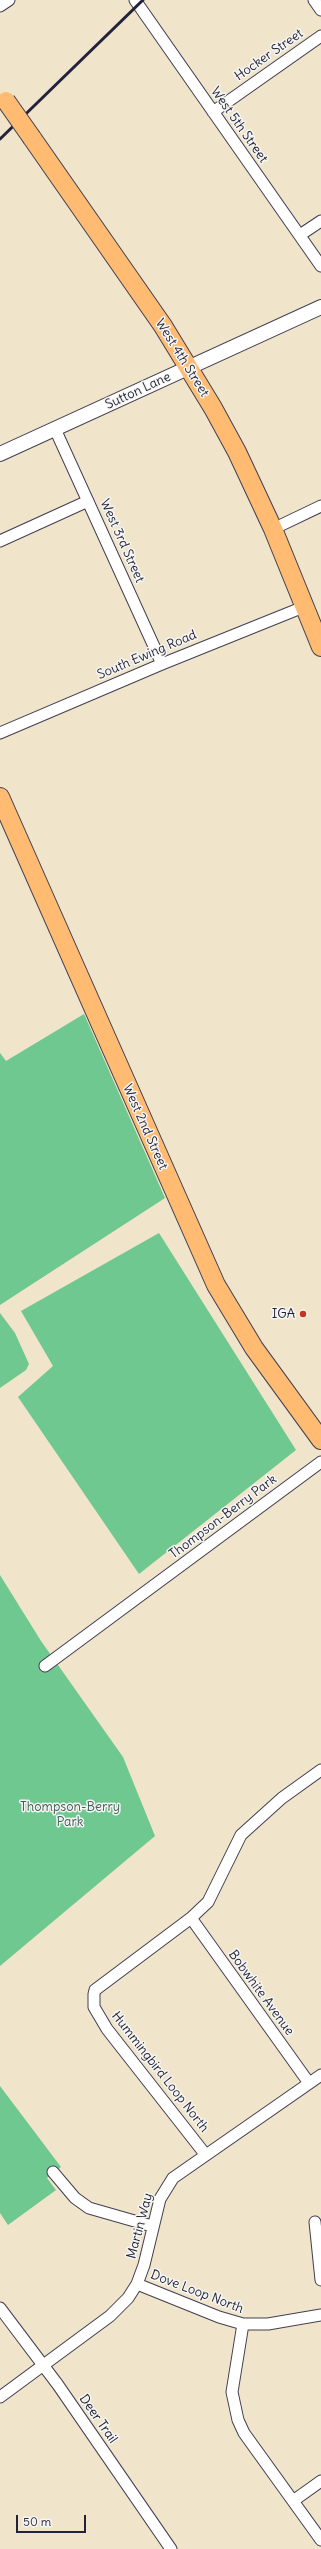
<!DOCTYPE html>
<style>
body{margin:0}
#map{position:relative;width:321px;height:2549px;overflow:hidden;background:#f0e4cb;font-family:Delius,sans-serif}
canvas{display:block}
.scale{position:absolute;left:16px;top:2515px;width:70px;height:18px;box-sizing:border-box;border:2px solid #22223b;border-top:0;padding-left:5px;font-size:12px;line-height:14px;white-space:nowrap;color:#22223b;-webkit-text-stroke:3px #f6f6f2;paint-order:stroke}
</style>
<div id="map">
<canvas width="321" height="2549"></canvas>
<div class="scale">50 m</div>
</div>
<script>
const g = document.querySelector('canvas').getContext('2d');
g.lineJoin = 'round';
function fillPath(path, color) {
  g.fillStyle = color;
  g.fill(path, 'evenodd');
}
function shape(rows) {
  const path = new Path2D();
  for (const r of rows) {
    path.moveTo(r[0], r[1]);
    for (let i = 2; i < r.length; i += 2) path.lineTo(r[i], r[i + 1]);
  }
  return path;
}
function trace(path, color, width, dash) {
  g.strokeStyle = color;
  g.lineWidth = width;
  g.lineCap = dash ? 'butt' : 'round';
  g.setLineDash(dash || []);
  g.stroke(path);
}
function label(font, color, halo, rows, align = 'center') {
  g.font = font + ' Delius,sans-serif';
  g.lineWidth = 3;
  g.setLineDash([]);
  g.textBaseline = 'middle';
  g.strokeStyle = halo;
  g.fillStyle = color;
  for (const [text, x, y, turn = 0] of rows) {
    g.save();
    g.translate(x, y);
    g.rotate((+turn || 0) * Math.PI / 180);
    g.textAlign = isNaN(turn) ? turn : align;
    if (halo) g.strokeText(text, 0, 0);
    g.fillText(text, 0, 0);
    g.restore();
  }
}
fillPath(shape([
 [84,1014,165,1198,0,1305,0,1053,6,1061],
 [159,1233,296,1450,139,1574,18,1397,53,1366,21,1311],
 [0,1313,15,1333,29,1364,26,1370,0,1388],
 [0,1575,41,1641,123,1757,155,1836,0,1966],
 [0,2086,61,2167,47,2178,56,2190,8,2225,0,2213]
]), '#6ec890');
const minor = shape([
 [135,0,321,266],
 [314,0,321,10],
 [0,6,9,0],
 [213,112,321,36],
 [300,235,321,221],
 [55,429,162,664],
 [273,529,321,506],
 [0,541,88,501],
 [0,733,162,664,306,606],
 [45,1666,321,1462],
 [191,1918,309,2083],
 [205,2154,107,2029,94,2007,94,1994,95,1990,191,1918,208,1902,241,1835,282,1798,321,1770],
 [53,2172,75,2198,89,2208,152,2226],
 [315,2222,321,2280],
 [137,2284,219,2317,243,2324,268,2324,321,2315],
 [0,2308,58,2385,171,2549],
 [243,2324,232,2392,238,2420,244,2433,321,2540],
 [0,2397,110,2316,128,2298,137,2284,144,2265,160,2199,173,2178,321,2075],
 [293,2501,321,2481]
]);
const tertiary = shape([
 [0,454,321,307]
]);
const primary = shape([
 [32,138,163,326,213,408,237,452,273,529,321,647],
 [0,797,216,1285,254,1348,321,1440]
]);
trace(minor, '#413f51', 13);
trace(tertiary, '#413f51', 16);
trace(primary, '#413f51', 20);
trace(minor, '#fff', 11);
trace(tertiary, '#fff', 14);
trace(primary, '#febb71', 18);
trace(shape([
 [0,139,143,0]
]), '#22223b', 3);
const primaryBridge = shape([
 [6,101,32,138]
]);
trace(primaryBridge, '#413f51', 20, []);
trace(primaryBridge, '#febb71', 18);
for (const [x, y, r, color] of [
 [303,1314,4,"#c8321e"]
]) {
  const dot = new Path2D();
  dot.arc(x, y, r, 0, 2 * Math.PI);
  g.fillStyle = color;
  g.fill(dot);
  trace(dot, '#f6f6f2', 1.5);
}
label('13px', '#22223b', '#f6f6f2', [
 ["Hocker Street",269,55,-35],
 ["West 5th Street",239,125,55],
 ["West 4th Street",182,358,58],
 ["Sutton Lane",138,391,-25],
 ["West 3rd Street",122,541,66],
 ["South Ewing Road",147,655,-23],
 ["West 2nd Street",145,1127,66],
 ["Thompson-Berry Park",223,1517,-37],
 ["Bobwhite Avenue",261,1993,54],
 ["Hummingbird Loop North",160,2072,52],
 ["Martin Way",140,2226,-75],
 ["Dove Loop North",197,2292,21],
 ["Deer Trail",98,2419,55]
]);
label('13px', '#22223b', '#f6f6f2', [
 ["IGA",295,1314]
], 'right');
label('13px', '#3d5c59', '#f6f6f2', [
 ["Thompson-Berry",70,1807],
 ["Park",70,1822]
]);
</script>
